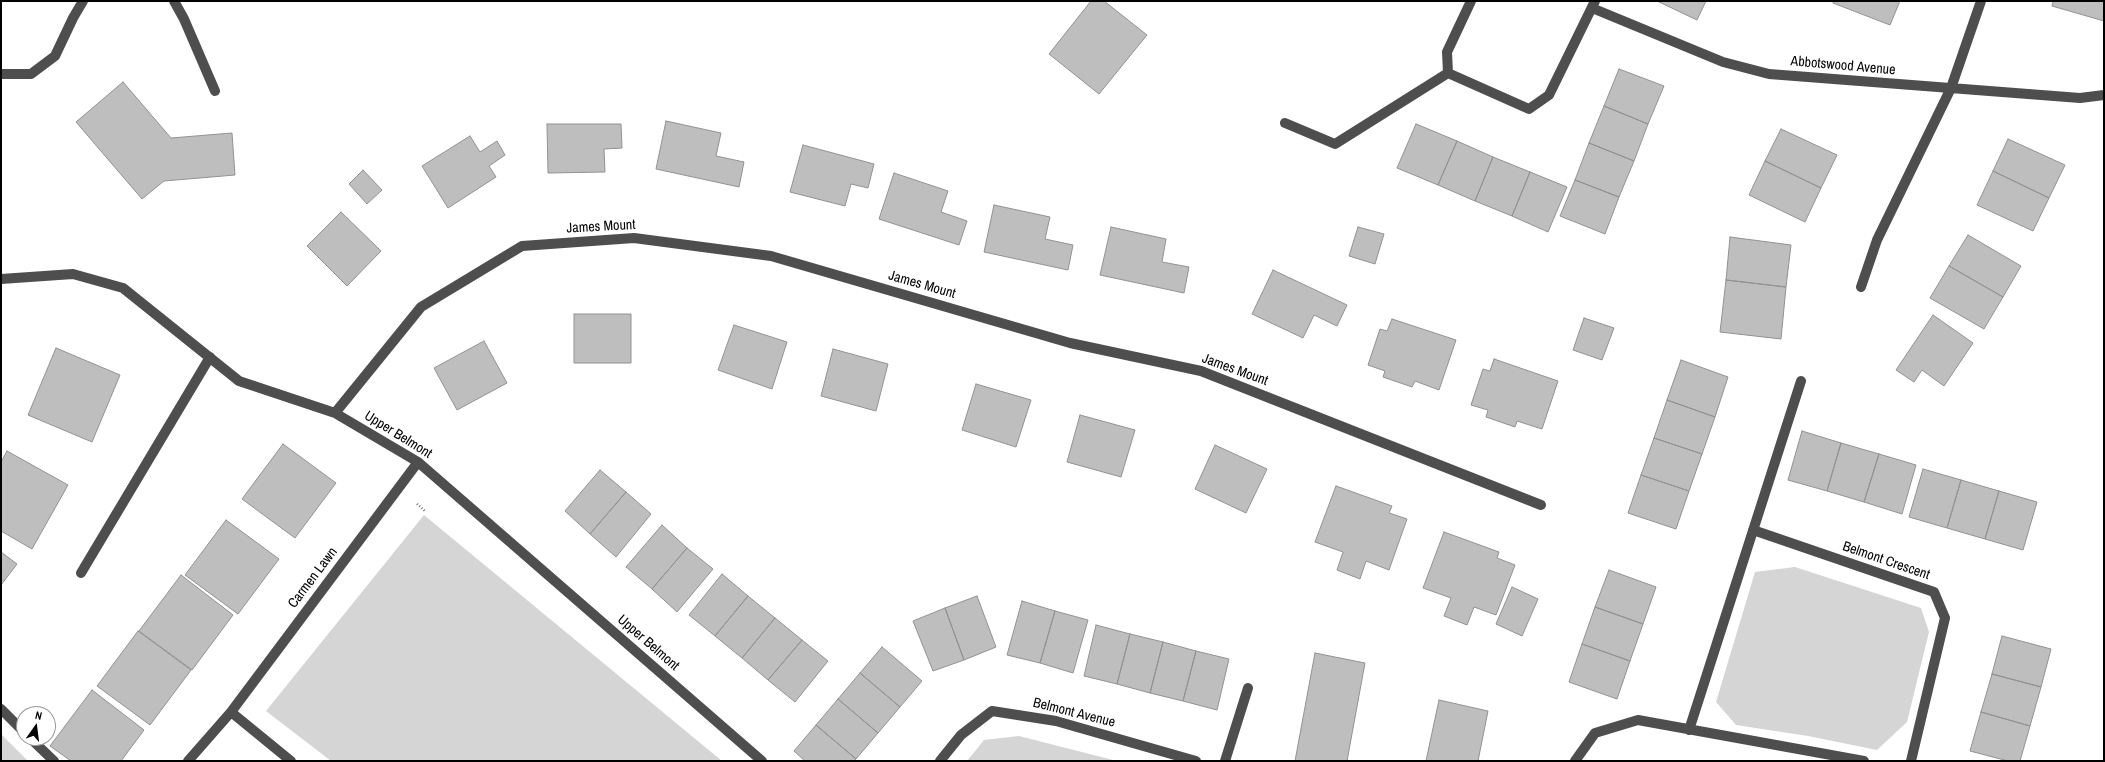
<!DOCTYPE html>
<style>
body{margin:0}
#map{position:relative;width:2105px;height:762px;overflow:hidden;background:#fff;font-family:"Archivo Narrow",sans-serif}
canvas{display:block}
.frame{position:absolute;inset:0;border:2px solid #000;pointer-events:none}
.north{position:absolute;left:16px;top:706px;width:40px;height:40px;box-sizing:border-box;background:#fff;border:1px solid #999;border-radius:50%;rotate:14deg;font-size:11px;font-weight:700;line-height:16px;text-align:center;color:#000}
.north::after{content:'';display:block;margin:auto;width:14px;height:18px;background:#000;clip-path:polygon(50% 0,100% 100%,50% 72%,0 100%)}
</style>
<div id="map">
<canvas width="2105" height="762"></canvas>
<div class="frame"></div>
<div class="north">N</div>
</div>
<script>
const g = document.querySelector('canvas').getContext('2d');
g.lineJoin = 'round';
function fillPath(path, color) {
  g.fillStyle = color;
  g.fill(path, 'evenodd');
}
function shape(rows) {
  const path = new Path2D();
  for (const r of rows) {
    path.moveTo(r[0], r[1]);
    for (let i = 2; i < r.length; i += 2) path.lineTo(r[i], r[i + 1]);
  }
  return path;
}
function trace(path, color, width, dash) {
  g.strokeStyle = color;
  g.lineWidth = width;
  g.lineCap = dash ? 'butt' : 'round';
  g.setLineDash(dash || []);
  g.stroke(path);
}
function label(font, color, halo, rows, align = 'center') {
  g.font = font + ' "Archivo Narrow",sans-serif';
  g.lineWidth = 3.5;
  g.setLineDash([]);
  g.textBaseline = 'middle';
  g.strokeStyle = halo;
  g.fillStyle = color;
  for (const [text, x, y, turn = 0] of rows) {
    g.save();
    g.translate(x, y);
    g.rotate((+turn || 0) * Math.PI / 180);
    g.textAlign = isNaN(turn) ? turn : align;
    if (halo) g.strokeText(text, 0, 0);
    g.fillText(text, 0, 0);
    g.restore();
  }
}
fillPath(shape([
 [424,515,722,761,331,761,266,711],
 [1795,567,1921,608,1929,632,1907,722,1877,750,1808,736,1736,725,1716,702,1755,572],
 [1,734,28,761,1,761],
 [1019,736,1117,761,967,761,984,740]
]), '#d5d5d5');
const building = shape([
 [1091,1,1104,1,1147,35,1099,94,1049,54,1091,1],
 [1657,1,1706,1,1697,20,1657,1],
 [1833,1,1900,1,1890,25,1833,3,1833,1],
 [2053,1,2104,1,2104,21,2052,6,2053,1],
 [1619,69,1664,86,1648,124,1604,106,1619,69],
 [123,82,171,138,232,133,235,175,164,181,142,199,76,122,123,82],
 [1604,106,1648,124,1634,161,1589,143,1604,106],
 [666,121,721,133,716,156,744,162,739,187,656,169,666,121],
 [547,124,621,124,622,148,604,149,605,172,548,173,547,124],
 [1416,124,1457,141,1438,185,1397,168,1416,124],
 [1781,129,1837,155,1821,188,1765,161,1781,129],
 [470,136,480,152,497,141,505,155,489,166,496,177,448,208,422,166,470,136],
 [2008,139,2065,165,2049,198,1993,171,2008,139],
 [1457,141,1493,157,1475,201,1438,185,1457,141],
 [1589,143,1634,161,1619,197,1575,180,1589,143],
 [803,145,874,164,868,188,851,184,845,206,790,192,803,145],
 [1493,157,1530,172,1512,216,1475,201,1493,157],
 [1765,161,1821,188,1805,222,1749,195,1765,161],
 [363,170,382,190,367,204,349,184,363,170],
 [1993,171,2049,198,2033,231,1977,205,1993,171],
 [1530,172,1567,187,1548,232,1512,216,1530,172],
 [894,173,948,191,941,212,967,221,959,245,879,219,894,173],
 [1575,180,1619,197,1605,234,1560,216,1575,180],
 [994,205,1050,217,1045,239,1073,245,1068,270,984,252,994,205],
 [341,212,381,251,347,286,307,246,341,212],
 [1111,227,1166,239,1162,262,1189,267,1184,293,1100,275,1111,227],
 [1358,227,1384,234,1375,264,1349,256,1358,227],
 [1968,235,2021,266,2003,297,1949,266,1968,235],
 [1730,237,1791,245,1786,287,1726,280,1730,237],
 [1949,266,2003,297,1984,329,1930,298,1949,266],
 [1273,270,1347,305,1337,326,1314,315,1303,338,1252,314,1273,270],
 [1726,280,1786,287,1781,339,1720,332,1726,280],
 [574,314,631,314,631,363,574,363,574,314],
 [1933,315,1973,343,1944,386,1922,370,1914,382,1896,370,1933,315],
 [1584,318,1614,328,1602,360,1573,350,1584,318],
 [1392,319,1456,340,1439,390,1415,381,1412,387,1383,377,1385,371,1368,365,1380,329,1387,331,1392,319],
 [734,325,787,342,772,389,718,370,734,325],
 [484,341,507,383,457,410,434,368,484,341],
 [56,348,120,375,92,442,28,415,56,348],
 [833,349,888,364,876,411,821,396,833,349],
 [1494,359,1558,381,1542,429,1517,421,1515,427,1486,417,1488,410,1471,405,1483,369,1490,371,1494,359],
 [1681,360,1728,377,1715,417,1667,400,1681,360],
 [976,384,1031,400,1016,447,962,430,976,384],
 [1667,400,1715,417,1702,454,1654,438,1667,400],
 [1080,415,1135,430,1121,477,1067,462,1080,415],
 [1802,431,1841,443,1827,491,1788,480,1802,431],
 [1654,438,1702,454,1689,491,1641,475,1654,438],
 [1841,443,1879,454,1864,502,1827,491,1841,443],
 [283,444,336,483,295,538,242,499,283,444],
 [1215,445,1267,469,1246,513,1195,489,1215,445],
 [7,451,68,485,32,549,1,531,1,462,7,451],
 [1879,454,1916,465,1902,514,1864,502,1879,454],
 [1923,469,1961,480,1947,528,1909,517,1923,469],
 [600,470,626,492,590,534,565,511,600,470],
 [1641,475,1689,491,1676,529,1628,513,1641,475],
 [1961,480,1999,491,1985,539,1947,528,1961,480],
 [1336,486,1392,506,1389,513,1407,519,1389,570,1366,561,1360,579,1337,570,1343,552,1315,542,1336,486],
 [1999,491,2037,502,2023,550,1985,539,1999,491],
 [626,492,651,514,616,557,590,534,626,492],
 [226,520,279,559,238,614,185,575,226,520],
 [662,525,687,548,652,589,626,567,662,525],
 [1444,532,1499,552,1497,558,1515,565,1496,615,1474,607,1467,625,1444,616,1451,598,1423,588,1444,532],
 [687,548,713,569,677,612,652,589,687,548],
 [1,552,17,564,1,585,1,552],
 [1609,570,1656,587,1643,624,1595,607,1609,570],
 [722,574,748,596,715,636,689,615,722,574],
 [181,575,233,615,192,670,139,631,181,575],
 [1512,587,1538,599,1522,636,1496,624,1512,587],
 [748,596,775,618,742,658,715,636,748,596],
 [977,596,996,647,964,660,945,608,977,596],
 [1022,601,1055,611,1040,663,1007,655,1022,601],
 [1595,607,1643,624,1630,661,1582,644,1595,607],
 [945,608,964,660,933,671,913,621,945,608],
 [1055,611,1088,620,1073,673,1040,663,1055,611],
 [775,618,802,640,768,680,742,658,775,618],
 [1096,625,1130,634,1117,684,1084,676,1096,625],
 [138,631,191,670,150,725,97,686,138,631],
 [1130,634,1163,642,1150,693,1117,684,1130,634],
 [2002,636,2051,649,2041,687,1992,674,2002,636],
 [802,640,828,661,795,702,768,680,802,640],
 [1163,642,1196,651,1183,701,1150,693,1163,642],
 [1582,644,1630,661,1617,699,1569,682,1582,644],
 [882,647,922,681,900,707,860,673,882,647],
 [1196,651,1229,659,1217,710,1183,701,1196,651],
 [1315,653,1365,663,1347,761,1295,761,1315,653],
 [860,673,900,707,878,733,838,699,860,673],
 [1992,674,2041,687,2030,726,1981,712,1992,674],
 [92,690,144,730,121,761,71,761,50,746,92,690],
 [838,699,878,733,856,759,816,725,838,699],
 [1439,700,1488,711,1478,761,1426,761,1439,700],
 [1981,712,2030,726,2020,761,2008,761,1970,751,1981,712],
 [816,725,856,759,854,761,805,761,794,751,816,725]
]);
fillPath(building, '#bebebe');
trace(building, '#929292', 1);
trace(shape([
 [417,504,425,511]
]), '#707070', 2.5, [1, 2]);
trace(shape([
 [174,1,184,19,215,91],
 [1471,1,1447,52,1448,73,1529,109,1549,95,1595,1],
 [1592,8,1723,62,1769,74,2080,98,2104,95],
 [1,74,31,74,55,56,73,18,83,1],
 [1285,123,1335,144,1448,73],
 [1,279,73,274,123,288,239,381,335,413,418,462,762,761],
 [1861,287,1877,240,1951,88,1981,1],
 [335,413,421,307,522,246,634,238,771,256,1070,343,1201,371,1541,505],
 [1753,530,1934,592,1945,618,1911,761],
 [81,573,210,357],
 [1,709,24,732],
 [231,712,291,761],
 [1689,730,1801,381],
 [30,738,54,761],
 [188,761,231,712,418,462],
 [940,761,961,735,992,711,1056,721,1196,761],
 [1225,761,1248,688],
 [1575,761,1595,733,1638,720,1864,761]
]), '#4e4e4e', 10);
label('14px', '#000', '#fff', [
 ["Abbotswood Avenue",1843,66,5],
 ["James Mount",601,227,-3],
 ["James Mount",922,285,16],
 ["James Mount",1235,370,20],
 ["Upper Belmont",398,435,32],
 ["Belmont Crescent",1886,561,19],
 ["Carmen Lawn",313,578,-53],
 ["Upper Belmont",648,643,41],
 ["Belmont Avenue",1074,713,14]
]);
</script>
